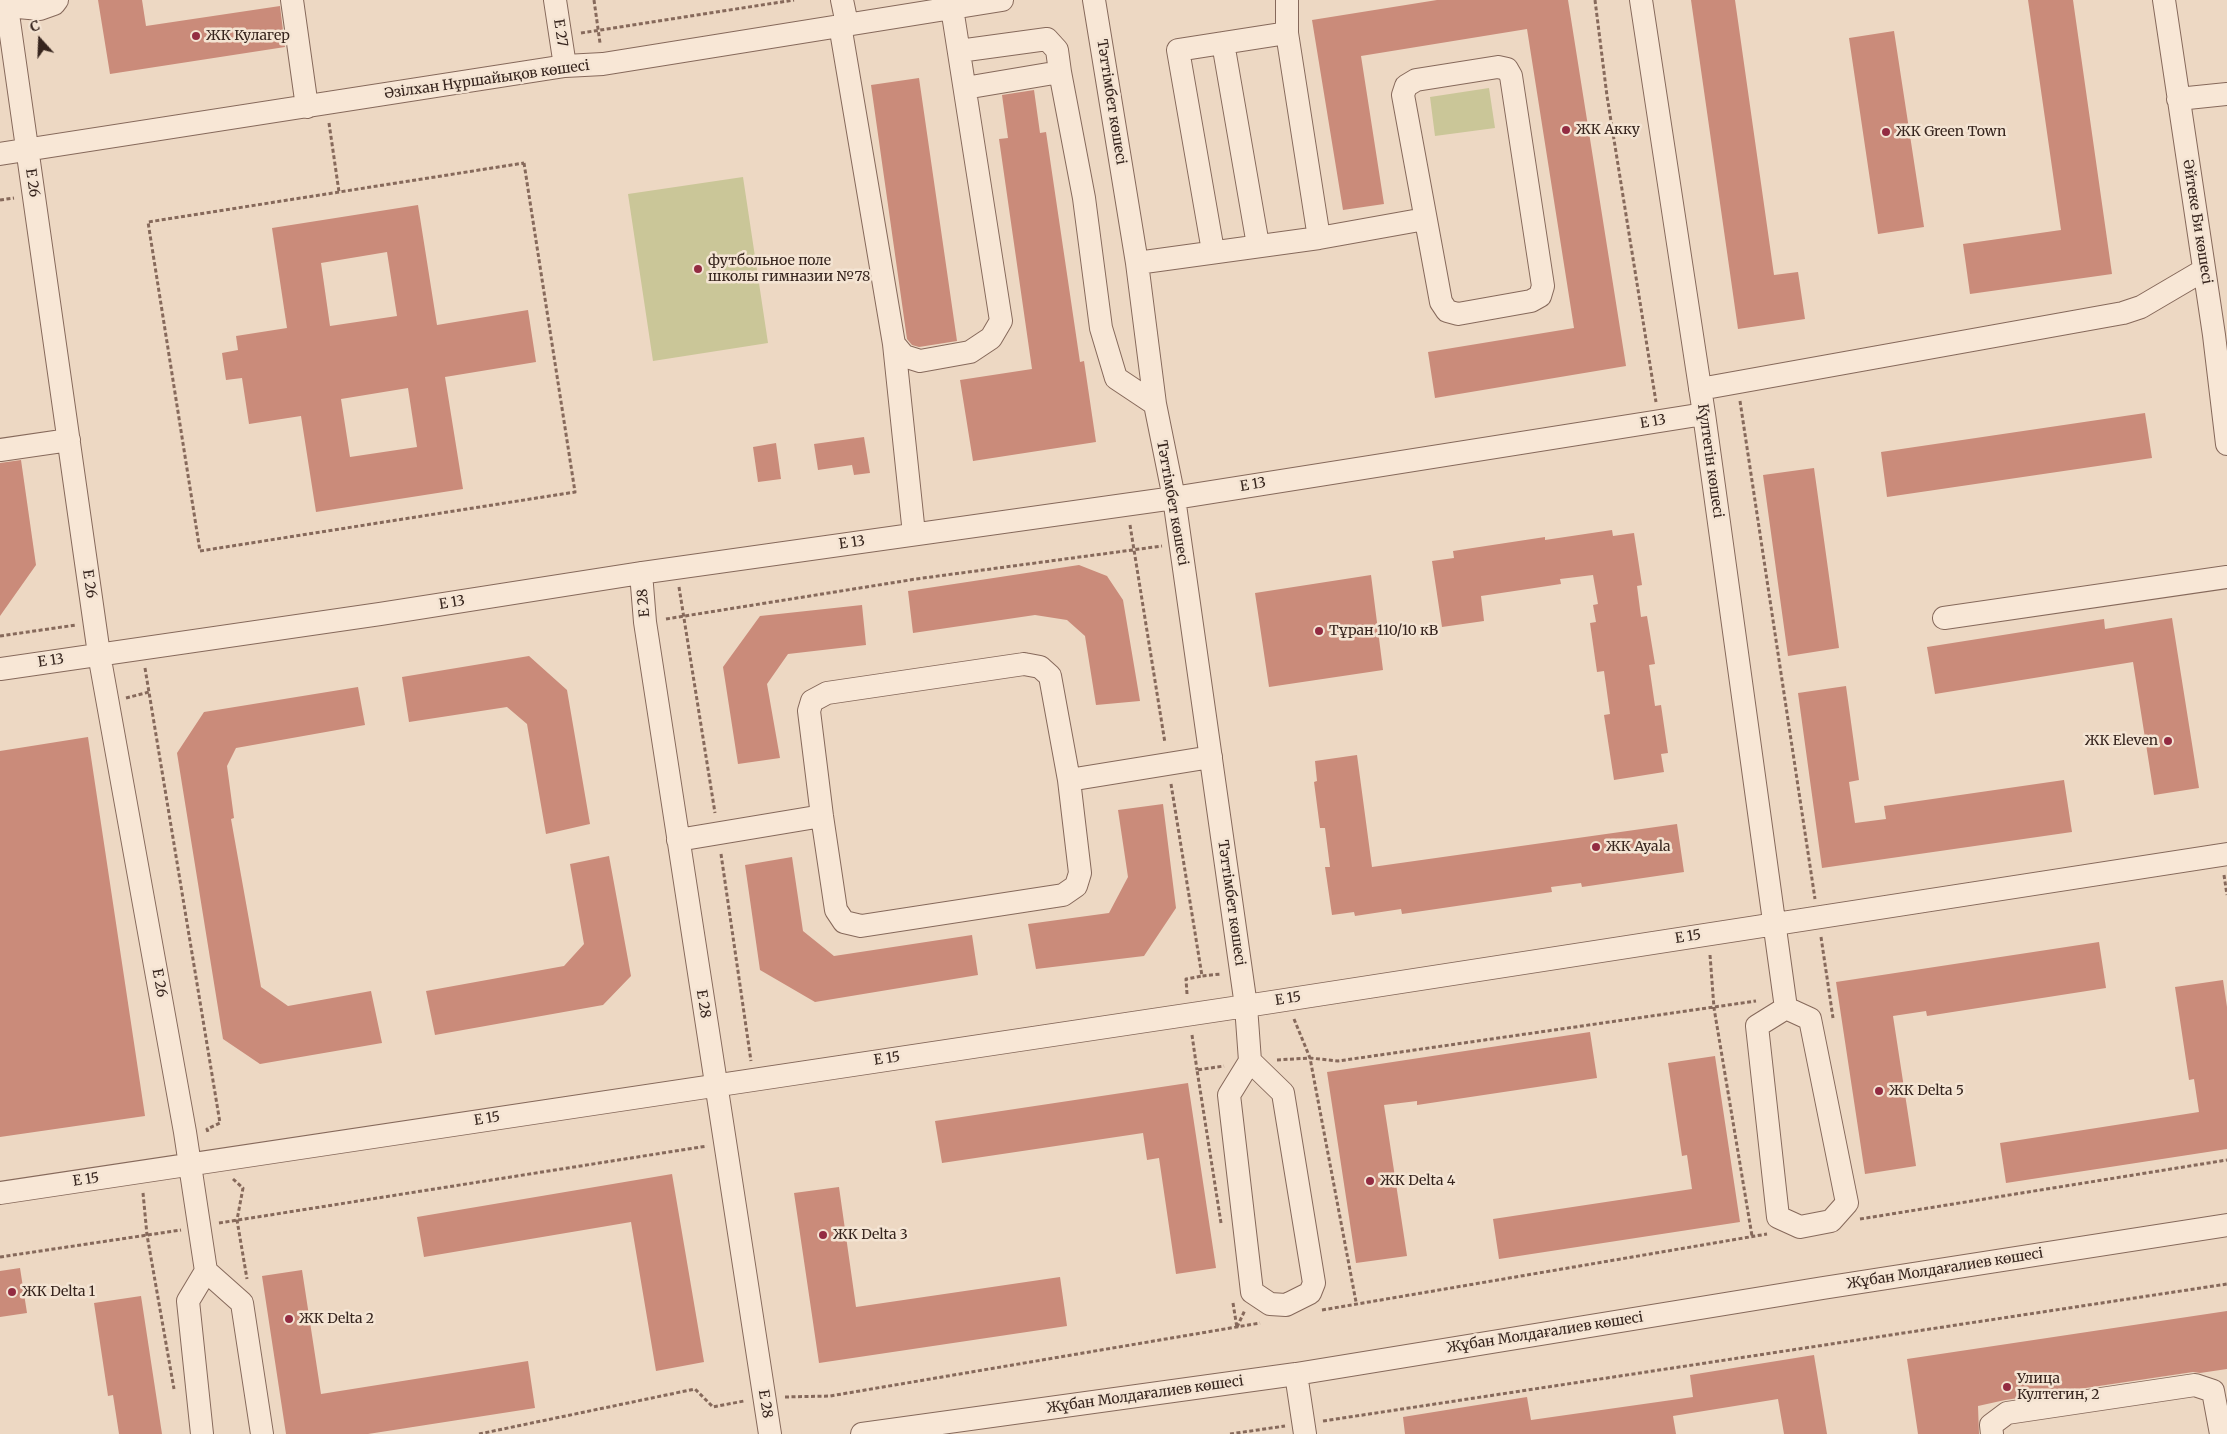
<!DOCTYPE html>
<meta charset="utf-8">
<style>
body{margin:0}
#map{position:relative;width:2227px;height:1434px;overflow:hidden;background:#edd8c3;font-family:Merriweather,serif}
canvas{display:block}
.north{position:absolute;left:15px;top:15px;width:50px;height:50px;-webkit-text-stroke:4px #f4e4d3;paint-order:stroke;rotate:340deg;font-size:14px;font-weight:700;line-height:20px;text-align:center;color:#37251e}
.north::after{content:'';display:block;margin:auto;width:18px;height:22px;background:#37251e;clip-path:polygon(50% 0,100% 100%,50% 72%,0 100%)}
</style>
<div id="map">
<canvas width="2227" height="1434"></canvas>
<div class="north">С</div>
</div>
<script>
const g = document.querySelector('canvas').getContext('2d');
g.lineJoin = 'round';
function fillPath(path, color) {
  g.fillStyle = color;
  g.fill(path, 'evenodd');
}
function shape(rows) {
  const path = new Path2D();
  for (const r of rows) {
    path.moveTo(r[0], r[1]);
    for (let i = 2; i < r.length; i += 2) path.lineTo(r[i], r[i + 1]);
  }
  return path;
}
function trace(path, color, width, dash) {
  g.strokeStyle = color;
  g.lineWidth = width;
  g.lineCap = dash ? 'butt' : 'round';
  g.setLineDash(dash || []);
  g.stroke(path);
}
function label(font, color, halo, rows, align = 'center') {
  g.font = font + ' Merriweather,serif';
  g.lineWidth = 5;
  g.setLineDash([]);
  g.textBaseline = 'middle';
  g.strokeStyle = halo;
  g.fillStyle = color;
  for (const [text, x, y, turn = 0] of rows) {
    g.save();
    g.translate(x, y);
    g.rotate((+turn || 0) * Math.PI / 180);
    g.textAlign = isNaN(turn) ? turn : align;
    if (halo) g.strokeText(text, 0, 0);
    g.fillText(text, 0, 0);
    g.restore();
  }
}
fillPath(shape([
 [1489,88,1495,128,1435,136,1430,97],
 [743,177,768,343,653,361,628,194]
]), '#cac698');
fillPath(shape([
 [98,0,142,0,146,26,280,6,285,47,110,74],
 [1437,0,1568,0,1626,366,1435,398,1428,352,1574,328,1527,29,1361,56,1384,204,1343,210,1312,20],
 [1691,0,1735,0,1774,275,1798,272,1805,319,1738,329],
 [2028,0,2073,0,2112,274,1970,294,1963,244,2061,230],
 [1894,31,1924,227,1878,234,1849,38],
 [919,78,957,341,919,347,912,345,907,339,871,85],
 [1034,90,1040,133,1046,132,1080,362,1084,361,1096,442,973,461,960,380,1032,369,999,139,1008,138,1002,95],
 [418,205,437,325,528,310,536,362,445,377,463,489,316,512,301,416,249,424,242,378,226,380,222,353,238,350,236,336,287,328,272,228],
 [387,252,397,316,330,326,321,263],
 [408,388,417,447,350,457,341,399],
 [2145,413,2152,458,1887,497,1881,452],
 [864,437,870,473,854,475,852,465,818,470,814,444],
 [776,443,781,479,758,482,753,447],
 [21,460,36,565,0,616,0,463],
 [1814,468,1839,648,1788,656,1763,475],
 [1612,530,1613,536,1634,533,1642,585,1637,586,1641,617,1647,616,1655,664,1649,665,1655,706,1661,705,1668,753,1661,754,1664,772,1614,780,1604,715,1610,714,1604,671,1597,672,1590,623,1596,622,1593,605,1598,604,1593,575,1560,579,1561,584,1481,596,1484,621,1442,627,1432,561,1454,558,1453,551,1545,537,1545,540],
 [1079,565,1107,576,1123,600,1140,701,1096,705,1085,636,1067,620,1035,615,913,633,908,591],
 [1371,575,1383,670,1269,687,1255,593],
 [862,605,866,645,788,654,767,684,780,758,738,764,723,667,760,616],
 [2172,618,2199,788,2154,795,2133,662,1935,694,1927,647,2104,619,2105,629],
 [529,656,567,690,590,824,546,834,527,724,507,707,409,722,402,677],
 [1846,686,1859,780,1849,782,1855,823,1886,819,1884,806,2064,780,2072,832,1822,868,1798,693],
 [358,687,365,725,236,748,227,766,234,818,231,819,261,987,288,1006,371,991,382,1043,260,1064,223,1039,177,753,204,712],
 [88,737,145,1116,0,1137,0,751],
 [1357,755,1372,867,1677,824,1684,872,1582,887,1581,883,1551,887,1552,892,1402,914,1401,909,1355,916,1354,912,1332,915,1325,867,1330,867,1325,828,1320,828,1314,782,1317,781,1315,761],
 [1163,804,1176,908,1144,956,1036,969,1028,924,1109,913,1128,877,1118,810],
 [609,856,631,976,603,1005,435,1035,426,991,564,966,584,944,570,864],
 [792,857,803,931,834,956,972,935,978,975,815,1002,760,970,745,865],
 [2099,942,2106,988,1927,1016,1926,1011,1893,1016,1916,1166,1865,1174,1836,982],
 [2223,980,2227,1007,2227,1149,2006,1183,2000,1143,2199,1112,2194,1079,2189,1080,2175,987],
 [1590,1032,1597,1078,1417,1105,1417,1101,1384,1105,1407,1256,1356,1263,1327,1072],
 [1715,1056,1740,1222,1499,1259,1493,1219,1692,1189,1687,1155,1682,1156,1668,1063],
 [1188,1083,1216,1268,1176,1274,1159,1158,1147,1160,1143,1133,942,1163,935,1121],
 [672,1174,704,1362,656,1371,631,1222,424,1257,417,1217],
 [839,1187,856,1307,1060,1277,1067,1326,819,1363,794,1193],
 [20,1268,27,1313,0,1317,0,1271],
 [302,1270,321,1394,528,1361,535,1408,368,1434,286,1434,262,1276],
 [141,1296,162,1434,119,1434,113,1395,108,1396,94,1303],
 [2227,1311,2227,1369,2200,1373,2193,1372,2005,1400,1978,1406,1979,1434,1918,1434,1907,1359],
 [1814,1355,1827,1434,1784,1434,1778,1399,1673,1416,1676,1434,1405,1434,1403,1417,1527,1397,1531,1420,1693,1397,1690,1375]
]), '#ca8b7a');
const minor = shape([
 [6,0,99,654,185,1132,206,1271,188,1301,202,1434],
 [292,0,307,107],
 [555,0,565,66],
 [842,0,847,24],
 [1094,0,1137,263,1155,404,1174,498,1246,1006,1250,1061,1229,1095,1252,1292,1270,1304,1286,1305,1310,1293,1314,1283,1283,1093,1250,1061],
 [1287,0,1287,33,1319,238],
 [1641,0,1704,414,1786,1008],
 [2164,0,2214,335,2227,444],
 [7,6,40,9,54,4,57,0],
 [840,25,894,344,904,356,920,361,970,352,991,338,1001,321,952,8],
 [1223,43,1258,245],
 [959,51,1047,39,1057,50,1060,72],
 [1498,67,1507,69,1511,76,1543,286,1540,296,1531,301,1458,314,1447,311,1441,302,1403,95,1406,86,1416,80,1498,67],
 [965,88,1060,72,1084,198,1101,328,1116,378,1155,404],
 [2178,99,2227,94],
 [0,154,565,66,603,64,1002,0],
 [1213,251,1178,50,1287,33],
 [1137,263,1319,238,1425,219],
 [894,344,914,534],
 [1700,389,2123,313,2141,307,2204,270],
 [0,450,69,440],
 [641,573,645,622,770,1434],
 [1944,618,2227,577],
 [1024,664,1040,667,1050,676,1069,780,1080,873,1076,886,1063,895,861,926,844,922,836,910,822,816,809,711,812,701,827,693,1024,664],
 [0,669,380,614,641,573,1174,498,1704,414],
 [1069,780,1211,757],
 [678,840,822,816],
 [1786,1008,1810,1019,1847,1203,1831,1221,1800,1227,1778,1217,1757,1026,1786,1008],
 [0,1193,1246,1006,2227,854],
 [206,1271,242,1303,262,1434],
 [1296,1374,1305,1434],
 [862,1434,1296,1374,1823,1288,2227,1225],
 [1992,1434,1991,1425,2007,1413,2195,1385,2213,1391,2221,1434]
]);
trace(minor, '#86695b', 24);
trace(shape([
 [594,0,600,43],
 [1595,0,1607,96,1656,402],
 [581,33,794,0],
 [329,123,339,192],
 [524,163,575,492,200,551,148,222,524,163],
 [0,200,14,198],
 [1740,401,1815,899],
 [1130,525,1165,743],
 [679,587,715,813],
 [666,619,916,579,1162,546],
 [0,636,76,625],
 [145,668,220,1123,207,1129,208,1132],
 [126,698,149,692],
 [1171,784,1202,976,1221,974],
 [721,854,751,1061],
 [2224,875,2227,895],
 [1821,937,1833,1018],
 [1710,955,1714,1008,1752,1236],
 [1187,994,1186,979,1202,976],
 [1294,1019,1310,1058,1356,1302],
 [1192,1035,1197,1070],
 [1277,1060,1310,1058,1338,1061,1756,1001],
 [233,1179,243,1188,237,1220,247,1279],
 [143,1193,147,1235,174,1389],
 [1860,1219,2227,1160],
 [219,1223,707,1146],
 [1221,1223,1197,1070,1224,1066],
 [0,1257,181,1230],
 [1233,1303,1237,1328],
 [1322,1310,1767,1234],
 [1237,1327,1245,1310],
 [785,1397,830,1396,1260,1323],
 [1323,1421,2227,1284],
 [479,1434,695,1389,713,1407,744,1401],
 [1230,1434,1285,1426]
]), '#86695b', 3, [4, 2.5]);
trace(minor, '#f8e7d6', 22);
for (const [x, y, r, color] of [
 [196,36,5,"#932c42"],
 [1566,130,5,"#932c42"],
 [1886,132,5,"#932c42"],
 [698,269,5,"#932c42"],
 [1319,631,5,"#932c42"],
 [2168,741,5,"#932c42"],
 [1596,847,5,"#932c42"],
 [1879,1091,5,"#932c42"],
 [1370,1181,5,"#932c42"],
 [823,1235,5,"#932c42"],
 [12,1292,5,"#932c42"],
 [289,1319,5,"#932c42"],
 [2007,1387,5,"#932c42"]
]) {
  const dot = new Path2D();
  dot.arc(x, y, r, 0, 2 * Math.PI);
  g.fillStyle = color;
  g.fill(dot);
  trace(dot, '#f4e4d3', 2);
}
label('14px', '#37251e', '#f4e4d3', [
 ["E 27",560,33,81],
 ["Әзілхан Нұршайықов көшесі",487,80,-8],
 ["Тәттімбет көшесі",1111,102,81],
 ["E 26",32,183,82],
 ["Әйтеке Би көшесі",2197,222,81],
 ["E 13",1653,422,-9],
 ["Күлтегін көшесі",1710,461,82],
 ["E 13",1253,485,-9],
 ["Тәттімбет көшесі",1172,503,80],
 ["E 13",852,543,-8],
 ["E 26",89,584,82],
 ["E 13",452,603,-9],
 ["E 28",644,603,-95],
 ["E 13",51,661,-8],
 ["Тәттімбет көшесі",1231,903,82],
 ["E 15",1688,937,-9],
 ["E 26",159,983,80],
 ["E 15",1288,999,-9],
 ["E 28",703,1004,81],
 ["E 15",887,1059,-8],
 ["E 15",487,1119,-9],
 ["E 15",86,1180,-8],
 ["Жұбан Молдағалиев көшесі",1945,1269,-9],
 ["Жұбан Молдағалиев көшесі",1545,1333,-9],
 ["Жұбан Молдағалиев көшесі",1145,1395,-8],
 ["E 28",765,1404,81]
]);
label('14px', '#37251e', '#f4e4d3', [
 ["ЖК Кулагер",206,36],
 ["ЖК Акку",1576,130],
 ["ЖК Green Town",1896,132],
 ["футбольное поле",708,261],
 ["школы гимназии №78",708,277],
 ["Тұран 110/10 кВ",1329,631],
 ["ЖК Eleven",2158,741,"right"],
 ["ЖК Ayala",1606,847],
 ["ЖК Delta 5",1889,1091],
 ["ЖК Delta 4",1380,1181],
 ["ЖК Delta 3",833,1235],
 ["ЖК Delta 1",22,1292],
 ["ЖК Delta 2",299,1319],
 ["Улица",2017,1379],
 ["Култегин, 2",2017,1395]
], 'left');
</script>
